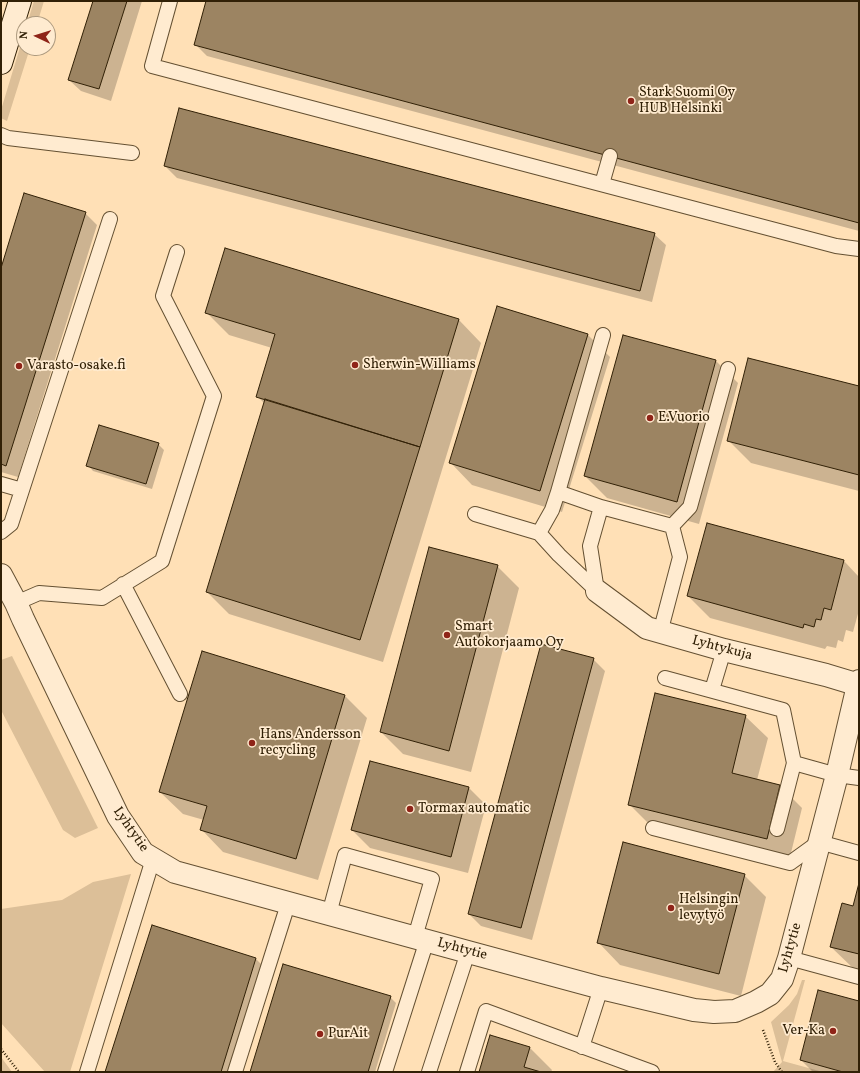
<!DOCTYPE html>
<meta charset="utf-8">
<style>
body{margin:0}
#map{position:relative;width:860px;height:1073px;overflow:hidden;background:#ffe0b6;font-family:Vollkorn,serif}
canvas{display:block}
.frame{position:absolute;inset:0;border:2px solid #312006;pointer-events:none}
.north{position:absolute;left:16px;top:16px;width:40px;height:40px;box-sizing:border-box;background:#ffebd0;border:1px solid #ad9a7f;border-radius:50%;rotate:274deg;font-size:11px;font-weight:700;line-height:16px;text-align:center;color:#312006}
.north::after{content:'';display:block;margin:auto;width:14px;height:18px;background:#8f2418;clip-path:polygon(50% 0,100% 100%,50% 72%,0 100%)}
</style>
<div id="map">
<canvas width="860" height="1073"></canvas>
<div class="frame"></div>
<div class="north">N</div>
</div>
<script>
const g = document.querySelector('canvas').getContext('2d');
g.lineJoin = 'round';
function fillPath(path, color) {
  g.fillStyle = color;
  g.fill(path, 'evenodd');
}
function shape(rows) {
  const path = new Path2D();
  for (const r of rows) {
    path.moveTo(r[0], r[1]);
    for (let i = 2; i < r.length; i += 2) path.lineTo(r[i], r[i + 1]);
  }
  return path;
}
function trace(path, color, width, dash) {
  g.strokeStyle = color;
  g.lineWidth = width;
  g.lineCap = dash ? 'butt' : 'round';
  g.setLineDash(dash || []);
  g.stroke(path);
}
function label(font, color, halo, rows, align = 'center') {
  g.font = font + ' Vollkorn,serif';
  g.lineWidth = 3.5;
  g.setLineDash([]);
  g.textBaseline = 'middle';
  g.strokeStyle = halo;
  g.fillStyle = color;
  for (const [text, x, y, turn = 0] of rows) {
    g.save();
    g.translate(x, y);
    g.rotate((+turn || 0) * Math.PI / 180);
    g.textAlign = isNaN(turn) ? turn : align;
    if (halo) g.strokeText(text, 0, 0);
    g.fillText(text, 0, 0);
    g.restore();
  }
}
fillPath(shape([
 [34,1,44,1,37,24,27,24],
 [24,34,24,48,30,48,7,121,1,118,1,110],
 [12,656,98,828,75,838,63,830,1,710,1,660],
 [131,874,70,1072,45,1072,1,1023,1,909,62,900,93,882],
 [802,980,805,980,783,1061,823,1072,773,1072,782,1062,771,1022,789,1005,797,994],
 [1,1057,12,1072,1,1072]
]), '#dcbf98');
fillPath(shape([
 [94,1,142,1,111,101,81,91,69,80],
 [207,1,859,1,859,231,207,56,195,44],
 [165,166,654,234,666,245,652,302,177,178],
 [85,213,97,225,18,477,1,472,1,271],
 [226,249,459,320,481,343,383,662,229,614,207,592,265,404,257,396,272,348,229,335,207,313],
 [498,307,588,335,610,357,562,512,472,485,450,462],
 [624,336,716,361,738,383,699,524,607,498,585,476],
 [859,387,859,491,751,463,729,441],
 [158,444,164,450,152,489,93,471,88,465],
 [708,524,844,561,859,577,859,610,853,632,846,630,843,642,838,640,836,648,827,646,825,649,710,618,688,596],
 [497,566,519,588,471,772,403,754,381,732],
 [203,653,345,696,367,718,318,880,223,852,201,829,204,820,183,814,160,792],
 [593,659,605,671,532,940,481,926,469,914],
 [745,716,768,738,757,780,780,786,802,808,789,861,651,826,629,804],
 [469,788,486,805,468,873,370,848,352,830],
 [744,875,766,897,741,996,620,965,598,942],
 [859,887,859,970,854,969,831,947,854,907],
 [152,927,256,959,268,971,236,1072,107,1072],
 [390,997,396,1003,375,1072,251,1072],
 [859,1002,859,1072,813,1072,801,1060],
 [530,1048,552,1070,551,1072,480,1072]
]), '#0003');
const building = shape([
 [93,1,127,1,99,89,68,80,93,1],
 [206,1,859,1,859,223,194,45,206,1],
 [179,108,655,233,640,291,164,166,179,108],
 [24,193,86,212,6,466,1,464,1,268,24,193],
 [225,248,459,319,420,447,256,397,275,334,205,313,225,248],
 [497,306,588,334,540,491,449,463,497,306],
 [623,335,716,360,677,502,584,476,623,335],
 [748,358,859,386,859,475,727,441,748,358],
 [265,399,420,447,360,640,206,592,265,399],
 [99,425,159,443,146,484,86,466,99,425],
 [707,523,844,560,831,610,824,608,821,620,816,619,814,627,804,624,803,628,687,596,707,523],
 [429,547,498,565,449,751,380,732,429,547],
 [541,644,594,658,521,928,468,914,541,644],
 [202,651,345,695,296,859,200,830,207,806,159,792,202,651],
 [655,693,746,715,732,773,780,785,767,839,628,805,655,693],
 [370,761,469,787,451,857,351,830,370,761],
 [623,842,745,874,719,974,597,943,623,842],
 [859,883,859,954,830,947,842,903,853,906,859,883],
 [152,925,256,958,221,1072,105,1072,152,925],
 [283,964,391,996,368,1072,250,1072,283,964],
 [818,990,859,1001,859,1072,843,1072,800,1060,818,990],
 [490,1035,530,1047,524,1067,541,1072,479,1072,490,1035]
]);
fillPath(building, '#9c8462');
trace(building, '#312006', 1);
const lane = shape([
 [170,1,152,66,836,246,859,249],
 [1,135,8,138,132,153],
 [602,184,610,156],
 [1,484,22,490],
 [558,492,603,335],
 [475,514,539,533,559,555,597,591],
 [1,532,11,524,110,219],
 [539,533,552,510,558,492,601,507,672,526,690,507,728,369],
 [123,584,180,694],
 [597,591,590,546,601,507],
 [16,603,39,593,102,598,162,561,214,396,163,296,177,252],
 [660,633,680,557,672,526],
 [665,678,783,710,794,763,777,829],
 [712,690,724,650],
 [794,763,837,775,859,778],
 [653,828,790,863,819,842,859,853],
 [329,914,345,855,432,879,415,937],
 [789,958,859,977],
 [582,1047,601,988],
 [87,1072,153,859],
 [235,1072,288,904],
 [385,1072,427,940],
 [429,1072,468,952],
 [467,1072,486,1011,652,1072]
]);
const street = shape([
 [1,575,16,603,23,619,118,816,143,853,175,872,468,952,601,988,694,1010,714,1012,735,1011,756,1002,770,994,782,979,789,958,837,775,859,681],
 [597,591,647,628,724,650,826,675,859,685]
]);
const secondary = shape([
 [1,63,20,1]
]);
trace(lane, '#645032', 16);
trace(street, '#645032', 24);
trace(secondary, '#312006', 24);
trace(shape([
 [763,1030,775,1062,782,1072],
 [1,1049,19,1072]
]), '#312006', 2.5, [1, 2]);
trace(lane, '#ffebd0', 14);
trace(street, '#ffebd0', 22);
trace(secondary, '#ffebd0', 22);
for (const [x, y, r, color] of [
 [631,101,4,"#8f2418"],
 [355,365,4,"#8f2418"],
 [19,366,4,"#8f2418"],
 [650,418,4,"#8f2418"],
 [447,635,4,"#8f2418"],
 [252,743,4,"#8f2418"],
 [410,809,4,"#8f2418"],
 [671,908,4,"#8f2418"],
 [833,1031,4,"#8f2418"],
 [320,1034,4,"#8f2418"]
]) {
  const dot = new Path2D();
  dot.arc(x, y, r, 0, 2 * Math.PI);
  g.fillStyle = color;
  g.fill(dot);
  trace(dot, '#ffebd0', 1.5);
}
label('14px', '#312006', '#ffebd0', [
 ["Stark Suomi Oy",639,93],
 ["HUB Helsinki",639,109],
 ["Sherwin-Williams",363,365],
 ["Varasto-osake.fi",27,366],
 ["E.Vuorio",658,418],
 ["Smart",455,627],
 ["Autokorjaamo Oy",455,643],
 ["Hans Andersson",260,735],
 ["recycling",260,751],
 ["Tormax automatic",418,809],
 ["Helsingin",679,900],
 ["levytyö",679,916],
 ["Ver-Ka",825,1031,"right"],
 ["PurAit",328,1034]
], 'left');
label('14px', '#312006', '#ffebd0', [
 ["Lyhtykuja",722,649,15],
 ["Lyhtytie",130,830,55],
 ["Lyhtytie",791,948,-74],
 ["Lyhtytie",462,950,15]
]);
</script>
